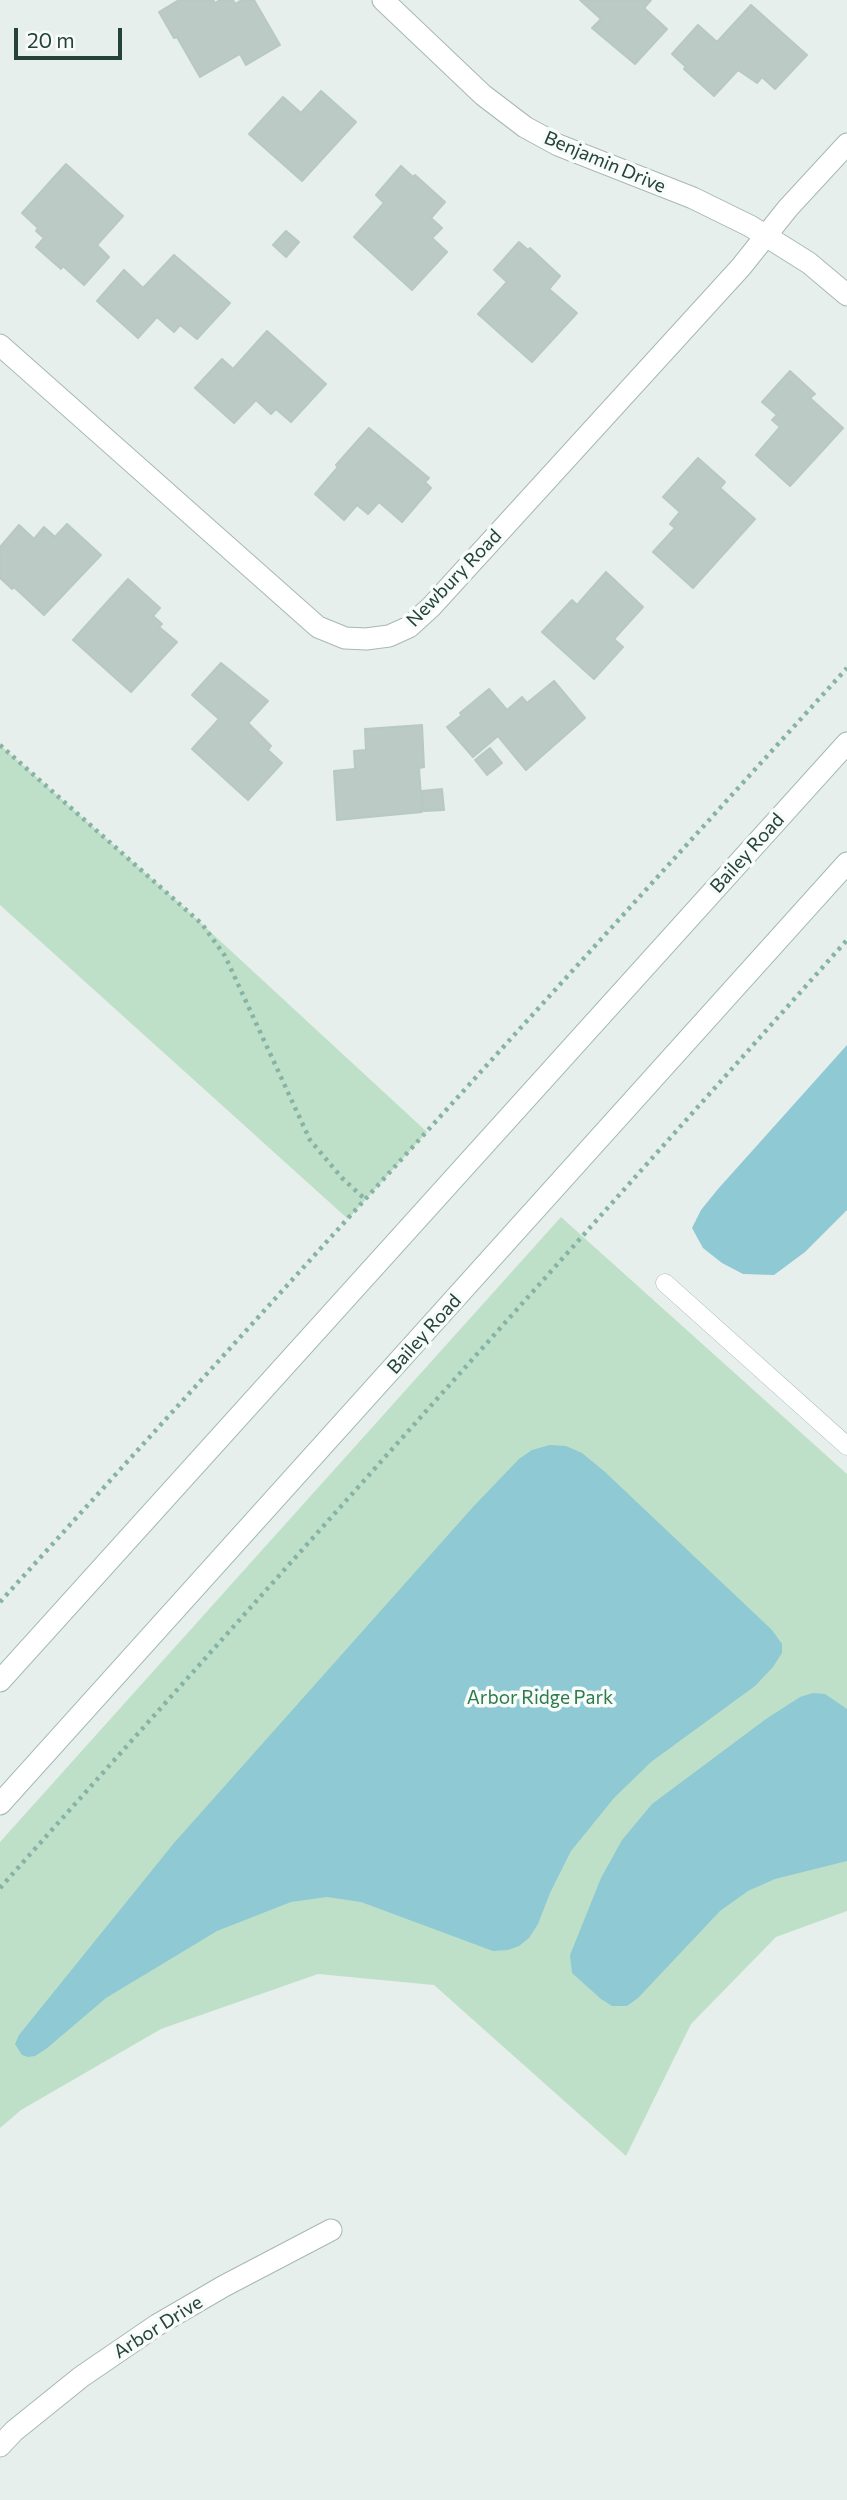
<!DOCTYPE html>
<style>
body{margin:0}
#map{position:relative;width:847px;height:2500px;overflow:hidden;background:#e6efeb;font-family:Commissioner,sans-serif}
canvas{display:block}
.scale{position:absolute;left:14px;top:28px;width:108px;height:32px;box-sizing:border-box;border:4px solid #24423a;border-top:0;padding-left:9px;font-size:21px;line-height:24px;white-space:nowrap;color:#24423a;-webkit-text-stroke:5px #f7fbf9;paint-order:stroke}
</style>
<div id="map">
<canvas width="847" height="2500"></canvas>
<div class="scale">20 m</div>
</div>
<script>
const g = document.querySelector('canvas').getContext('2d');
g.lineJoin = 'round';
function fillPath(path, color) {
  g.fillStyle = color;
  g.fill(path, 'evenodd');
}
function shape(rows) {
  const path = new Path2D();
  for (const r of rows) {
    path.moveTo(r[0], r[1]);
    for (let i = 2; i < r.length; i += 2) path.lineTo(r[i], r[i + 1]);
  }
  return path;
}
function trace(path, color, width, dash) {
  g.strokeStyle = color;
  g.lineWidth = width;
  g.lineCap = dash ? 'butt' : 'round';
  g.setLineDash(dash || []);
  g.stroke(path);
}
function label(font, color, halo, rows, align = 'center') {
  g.font = font + ' Commissioner,sans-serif';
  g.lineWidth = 7;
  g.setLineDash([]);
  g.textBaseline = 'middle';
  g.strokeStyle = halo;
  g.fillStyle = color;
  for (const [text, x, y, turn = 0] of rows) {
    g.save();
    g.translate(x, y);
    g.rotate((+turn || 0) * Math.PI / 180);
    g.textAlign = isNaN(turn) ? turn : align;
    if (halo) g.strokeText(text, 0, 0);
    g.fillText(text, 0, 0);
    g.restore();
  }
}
fillPath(shape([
 [0,745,178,902,427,1132,348,1219,0,905],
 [561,1217,847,1474,847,1911,776,1937,691,2024,626,2156,434,1985,318,1974,161,2029,21,2110,0,2128,0,1842]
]), '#bfe0c8');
fillPath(shape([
 [847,1045,847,1210,805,1252,774,1275,743,1274,722,1263,703,1248,692,1228,701,1210,718,1189],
 [550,1445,566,1446,582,1453,605,1472,772,1630,782,1644,782,1653,773,1667,755,1686,651,1762,614,1798,571,1851,550,1893,538,1924,529,1938,519,1946,508,1950,493,1951,361,1902,327,1897,291,1902,217,1931,106,1998,46,2049,35,2056,28,2057,22,2055,15,2044,19,2035,174,1843,473,1507,519,1459,532,1450],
 [813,1693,825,1694,847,1709,847,1861,775,1879,748,1891,720,1911,638,1998,627,2006,612,2006,601,1999,572,1973,570,1955,601,1878,622,1840,652,1804,766,1719,800,1697]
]), '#8ec9d4');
const building = shape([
 [179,0,213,0,215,3,220,0,233,0,235,4,242,0,254,0,280,45,246,65,240,54,200,77,177,37,174,38,159,12,179,0],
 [580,0,651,0,644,8,667,29,635,64,592,28,601,19,580,0],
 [751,5,807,55,775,89,762,77,757,83,738,70,714,96,684,69,686,67,672,54,698,25,717,42,751,5],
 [321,91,356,122,302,181,249,134,283,97,301,113,321,91],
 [66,164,123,216,97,245,109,257,84,285,63,266,61,269,36,247,44,238,36,231,38,228,22,213,66,164],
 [401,166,413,177,415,175,445,202,431,218,442,228,432,238,447,252,412,290,354,237,384,203,376,195,401,166],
 [286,231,299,242,286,257,273,245,286,231],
 [519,242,528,250,530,248,560,276,549,289,577,313,532,362,478,314,507,282,494,270,519,242],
 [174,255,230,303,197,339,180,325,174,332,157,317,138,338,97,301,124,270,143,288,174,255],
 [267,331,326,384,291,422,276,409,271,414,256,400,234,423,195,388,222,359,233,369,267,331],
 [790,371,815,394,810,398,843,428,790,486,756,455,780,427,772,420,777,415,762,402,790,371],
 [369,428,429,478,425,482,431,488,402,522,379,502,368,514,357,505,344,520,315,494,338,467,336,465,369,428],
 [698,458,725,482,720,488,755,519,693,588,653,552,675,528,670,524,680,512,663,497,698,458],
 [67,524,101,555,44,615,14,587,12,589,0,578,0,547,19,525,34,539,44,527,55,537,67,524],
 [606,572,643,607,614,639,623,647,594,679,542,632,572,600,577,605,606,572],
 [128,579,160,608,153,616,162,624,159,627,177,642,131,692,73,640,128,579],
 [221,663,268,701,248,723,271,746,268,750,282,763,248,800,192,749,219,719,192,695,221,663],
 [554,681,585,718,526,770,498,736,473,757,447,727,462,715,460,713,489,689,507,710,522,697,527,703,554,681],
 [422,725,424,767,419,768,422,812,337,820,334,771,355,769,354,751,366,750,365,729,422,725],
 [490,748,502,763,487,775,475,760,490,748],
 [442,789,444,810,424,811,422,791,442,789]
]);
fillPath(building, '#bbcac4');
trace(building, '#b8c9c2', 2);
const service = shape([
 [665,1283,847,1446]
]);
const minor = shape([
 [383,0,483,95,525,127,558,145,693,198,750,226,809,263,847,295],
 [0,345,318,627,345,638,366,639,389,636,409,627,431,607,741,267,788,208,847,144],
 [0,2446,14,2431,81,2377,157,2325,224,2286,331,2230]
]);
const secondary = shape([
 [0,1681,847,743],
 [0,1804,847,863]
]);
trace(service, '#a8b8b2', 19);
trace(minor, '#a8b8b2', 23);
trace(secondary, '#a4bbb3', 23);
trace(shape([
 [0,745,202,924,225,956,310,1140,342,1178,366,1200],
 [0,1602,847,668],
 [0,1888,847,940]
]), '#86b3a5', 4.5, [3.5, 5]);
trace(service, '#fff', 18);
trace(minor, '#fff', 21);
trace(secondary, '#fff', 21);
label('19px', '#24423a', '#f7fbf9', [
 ["Benjamin Drive",605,162,23],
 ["Newbury Road",454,578,-46],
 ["Bailey Road",747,853,-48],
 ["Bailey Road",424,1334,-48],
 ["Arbor Drive",158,2327,-32]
]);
label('19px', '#2d7a4b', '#f7fbf9', [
 ["Arbor Ridge Park",540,1698]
]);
</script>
